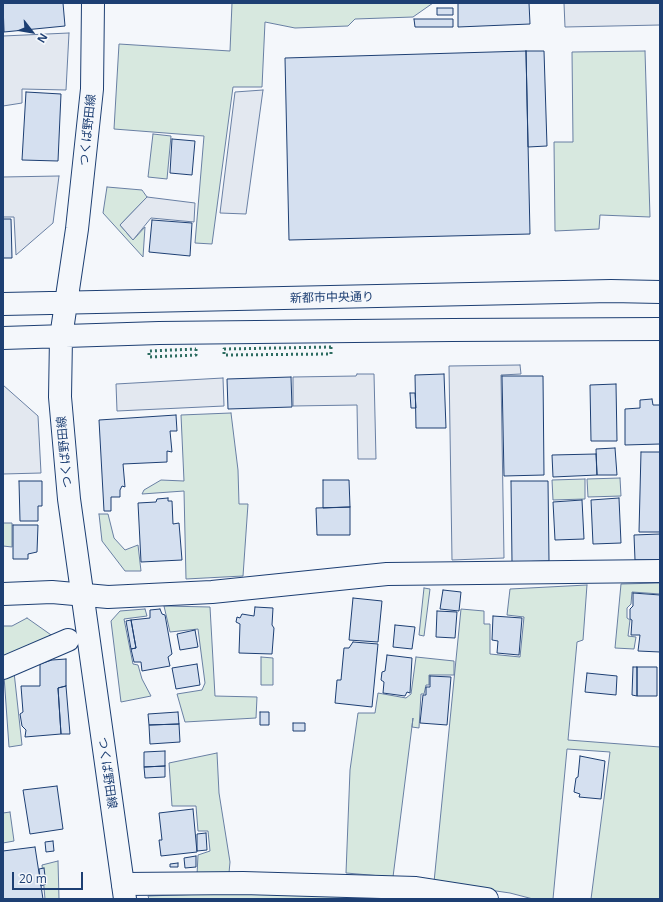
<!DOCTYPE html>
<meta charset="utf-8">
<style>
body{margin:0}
#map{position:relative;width:663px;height:902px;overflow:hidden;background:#f4f7fb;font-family:"Open Sans",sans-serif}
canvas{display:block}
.frame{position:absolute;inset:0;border:4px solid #1d3f73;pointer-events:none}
.north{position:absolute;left:12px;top:12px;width:40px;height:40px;-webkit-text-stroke:3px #f4f7fb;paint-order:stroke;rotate:121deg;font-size:11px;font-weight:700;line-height:16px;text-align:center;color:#1d3f73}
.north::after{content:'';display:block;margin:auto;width:14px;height:18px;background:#1d3f73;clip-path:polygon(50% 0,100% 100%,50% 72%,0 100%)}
.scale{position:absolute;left:12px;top:872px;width:71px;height:18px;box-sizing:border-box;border:2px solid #1d3f73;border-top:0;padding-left:5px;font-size:12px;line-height:14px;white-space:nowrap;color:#1d3f73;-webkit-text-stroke:3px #f4f7fb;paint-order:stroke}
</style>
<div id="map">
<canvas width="663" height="902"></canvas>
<div class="frame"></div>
<div class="north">N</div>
<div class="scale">20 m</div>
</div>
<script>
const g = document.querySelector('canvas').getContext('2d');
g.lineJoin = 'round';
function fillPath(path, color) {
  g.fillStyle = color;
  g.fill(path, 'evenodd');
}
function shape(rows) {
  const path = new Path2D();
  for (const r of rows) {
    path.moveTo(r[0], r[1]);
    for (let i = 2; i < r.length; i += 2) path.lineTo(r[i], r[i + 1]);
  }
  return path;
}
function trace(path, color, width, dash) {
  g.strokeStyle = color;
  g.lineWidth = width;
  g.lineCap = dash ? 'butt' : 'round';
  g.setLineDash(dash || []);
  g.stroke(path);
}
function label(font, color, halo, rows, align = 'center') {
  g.font = font + ' "Open Sans","Noto Sans JP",sans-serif';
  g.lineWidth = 3;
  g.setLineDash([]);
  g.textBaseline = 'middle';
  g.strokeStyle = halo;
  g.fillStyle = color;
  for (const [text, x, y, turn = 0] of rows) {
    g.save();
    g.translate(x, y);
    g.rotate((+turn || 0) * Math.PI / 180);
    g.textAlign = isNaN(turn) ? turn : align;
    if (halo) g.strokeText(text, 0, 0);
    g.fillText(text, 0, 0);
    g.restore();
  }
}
const green = shape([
 [232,3,433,3,413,17,355,19,348,26,295,28,265,22,262,87,233,87,212,244,195,243,204,136,114,129,119,44,230,51,232,3],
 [645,51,650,217,600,215,599,229,555,231,554,142,573,142,572,52,645,51],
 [153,134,171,136,167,179,148,177,153,134],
 [107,187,142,190,147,197,120,225,133,240,145,227,143,257,103,213,107,187],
 [231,413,238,470,239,504,248,504,243,576,186,579,184,491,142,494,144,490,161,480,184,481,181,415,231,413],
 [620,478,621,496,588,497,587,479,620,478],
 [585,479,585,499,553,500,552,480,585,479],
 [99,514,108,514,114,538,125,550,138,545,141,571,125,571,102,541,99,514],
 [3,523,12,523,12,547,3,546,3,523],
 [660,583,660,594,632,592,631,604,627,608,627,618,630,620,628,636,636,637,634,649,615,648,621,584,660,583],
 [587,585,583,640,577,642,568,740,660,747,660,899,591,899,610,752,567,749,553,899,533,899,510,893,434,882,461,609,484,611,484,624,490,624,490,654,520,657,524,617,507,615,510,589,587,585],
 [424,588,430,589,424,636,419,635,424,588],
 [164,606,210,607,215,696,257,697,256,718,185,722,177,694,202,690,205,683,198,629,170,632,164,606],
 [145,609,147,616,124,619,133,664,138,665,142,679,151,696,121,702,111,621,120,611,145,609],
 [27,618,54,637,3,658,3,626,12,626,27,618],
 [261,657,273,658,273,685,261,685,261,657],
 [416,657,454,661,454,675,429,675,429,685,426,685,424,694,421,694,419,728,412,727,413,718,393,877,346,873,350,770,358,713,375,713,378,693,406,698,411,694,416,657],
 [14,672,22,745,9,747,4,676,14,672],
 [217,753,219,793,230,862,229,873,197,875,198,855,210,851,208,831,198,831,196,806,172,806,169,763,217,753],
 [10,812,14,841,3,843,3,813,10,812],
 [58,861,59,899,45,899,42,865,58,861],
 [206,894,329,895,388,899,149,899,148,896,206,894]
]);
fillPath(green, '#d7e8df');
trace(green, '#687fa3', 1);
const parking = shape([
 [564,3,660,3,660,25,565,27,564,3],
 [69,33,66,90,22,89,22,103,3,106,3,36,69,33],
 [263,90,246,214,220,213,235,92,263,90],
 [59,176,53,223,16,255,14,217,3,217,3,177,59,176],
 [147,197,195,203,194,222,151,218,133,240,120,225,147,197],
 [520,365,521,374,501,375,504,558,452,560,449,366,520,365],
 [357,374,374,374,376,459,358,459,357,405,293,406,293,377,356,376,357,374],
 [223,378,224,406,117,411,116,384,223,378],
 [3,385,38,416,41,473,3,474,3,385]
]);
fillPath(parking, '#e3e8f0');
trace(parking, '#687fa3', 1);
const building = shape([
 [3,3,63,3,65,26,4,32,3,3],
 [458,3,529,3,530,24,458,27,458,3],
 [437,8,453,8,453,15,437,15,437,8],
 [414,19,453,19,453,27,415,27,414,19],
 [526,51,530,234,289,240,285,58,526,51],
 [526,51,544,51,547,146,528,147,526,51],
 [26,92,61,94,58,161,22,160,26,92],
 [172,139,195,141,192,175,170,173,172,139],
 [3,219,11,219,12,258,3,258,3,219],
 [152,220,192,223,190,256,149,252,152,220],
 [444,374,446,428,416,428,415,375,444,374],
 [502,376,543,376,544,475,504,476,502,376],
 [291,377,292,407,228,409,227,379,291,377],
 [616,384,617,441,591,441,590,385,616,384],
 [410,393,415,393,416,408,411,408,410,393],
 [652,399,653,405,660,405,660,444,625,445,625,409,640,408,640,400,652,399],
 [176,415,177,431,170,431,172,452,167,451,167,462,123,464,125,487,122,486,120,490,120,497,111,497,111,511,104,511,99,420,176,415],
 [615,448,617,475,597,475,596,449,615,448],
 [641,452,660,452,660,532,639,532,641,452],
 [596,454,597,475,553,477,552,455,596,454],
 [323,480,349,480,350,507,323,508,323,480],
 [19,481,42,481,42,506,38,506,38,521,20,521,19,481],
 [511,481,548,481,549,561,512,562,511,481],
 [168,498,168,501,172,501,173,524,179,523,182,560,141,562,138,503,156,502,157,499,168,498],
 [619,498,621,543,593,544,591,500,619,498],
 [582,500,584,539,555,540,553,502,582,500],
 [350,507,350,535,317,535,316,508,350,507],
 [13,525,38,525,37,552,28,554,28,559,13,559,13,525],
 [660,534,660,560,635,560,634,535,660,534],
 [443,590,461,592,459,611,440,609,443,590],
 [633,593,660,595,660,652,638,651,640,635,631,635,632,620,630,619,630,609,633,606,633,593],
 [353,598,382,601,378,642,349,640,353,598],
 [255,607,273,608,272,625,274,628,272,654,239,653,240,624,236,622,237,617,240,618,242,614,254,616,255,607],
 [160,609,162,614,165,615,172,654,168,657,170,666,142,671,141,662,134,662,131,649,136,648,131,620,150,618,150,610,160,609],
 [437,611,457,612,455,638,436,637,437,611],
 [493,616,522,618,519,655,497,653,498,641,492,640,493,616],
 [131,620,136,648,131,649,126,621,131,620],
 [395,625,415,627,412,649,393,647,395,625],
 [195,630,198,647,180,650,177,634,195,630],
 [353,642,378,644,372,707,335,703,337,680,341,680,344,648,349,648,353,642],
 [387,655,412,658,410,693,407,692,405,696,383,693,384,682,381,680,382,672,385,671,387,655],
 [66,659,66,686,58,688,61,734,25,737,26,730,22,726,20,714,23,712,21,686,40,686,40,664,52,660,66,659],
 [197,664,200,685,176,689,172,668,197,664],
 [633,667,637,667,637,696,632,695,633,667],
 [637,667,657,667,657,696,637,696,637,667],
 [587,673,617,676,616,695,585,692,587,673],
 [430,676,451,677,447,725,420,723,423,695,426,695,426,687,430,687,430,676],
 [66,686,70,734,61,734,58,688,66,686],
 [178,712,179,724,149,725,148,714,178,712],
 [260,712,269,712,269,725,260,725,260,712],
 [293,723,305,723,305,731,293,731,293,723],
 [179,724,180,742,150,744,149,725,179,724],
 [165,751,165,766,144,767,144,752,165,751],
 [580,756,605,761,601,799,579,797,580,794,574,792,576,778,578,777,580,756],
 [165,766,165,777,145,778,144,767,165,766],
 [57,786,63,829,30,834,23,790,57,786],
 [193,809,197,852,161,856,159,840,162,840,159,813,193,809],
 [206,833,207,850,197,851,197,834,206,833],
 [53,841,54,851,46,852,45,842,53,841],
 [35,847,43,899,3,899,3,851,35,847],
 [196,856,196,867,185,868,184,858,196,856],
 [178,863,178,867,170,867,170,864,178,863],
 [44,868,46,884,41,886,39,869,44,868]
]);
fillPath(building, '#d5e0f0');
trace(building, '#1d3f73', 1);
const minor = shape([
 [3,594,52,592,108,597,212,592,387,574,660,571],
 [3,668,68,640],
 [123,884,243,883,416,888,487,899]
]);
const major = shape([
 [93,3,92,89,77,229,61,337,60,397,69,499,125,899],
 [3,304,611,291,660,292],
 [3,338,159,333,452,330,660,329]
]);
trace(minor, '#1d3f73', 24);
trace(major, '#1d3f73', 24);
trace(minor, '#f4f7fb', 22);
trace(major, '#f4f7fb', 22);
trace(shape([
 [331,347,331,354,224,355,224,349,331,347],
 [196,349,196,355,149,357,149,351,196,349]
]), '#2c6c60', 3, [2, 3]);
label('12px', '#1d3f73', '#f4f7fb', [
 ["つくば野田線",88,130,-84],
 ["新都市中央通り",332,298,-1],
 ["つくば野田線",65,452,-95],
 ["つくば野田線",107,773,82]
]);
</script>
